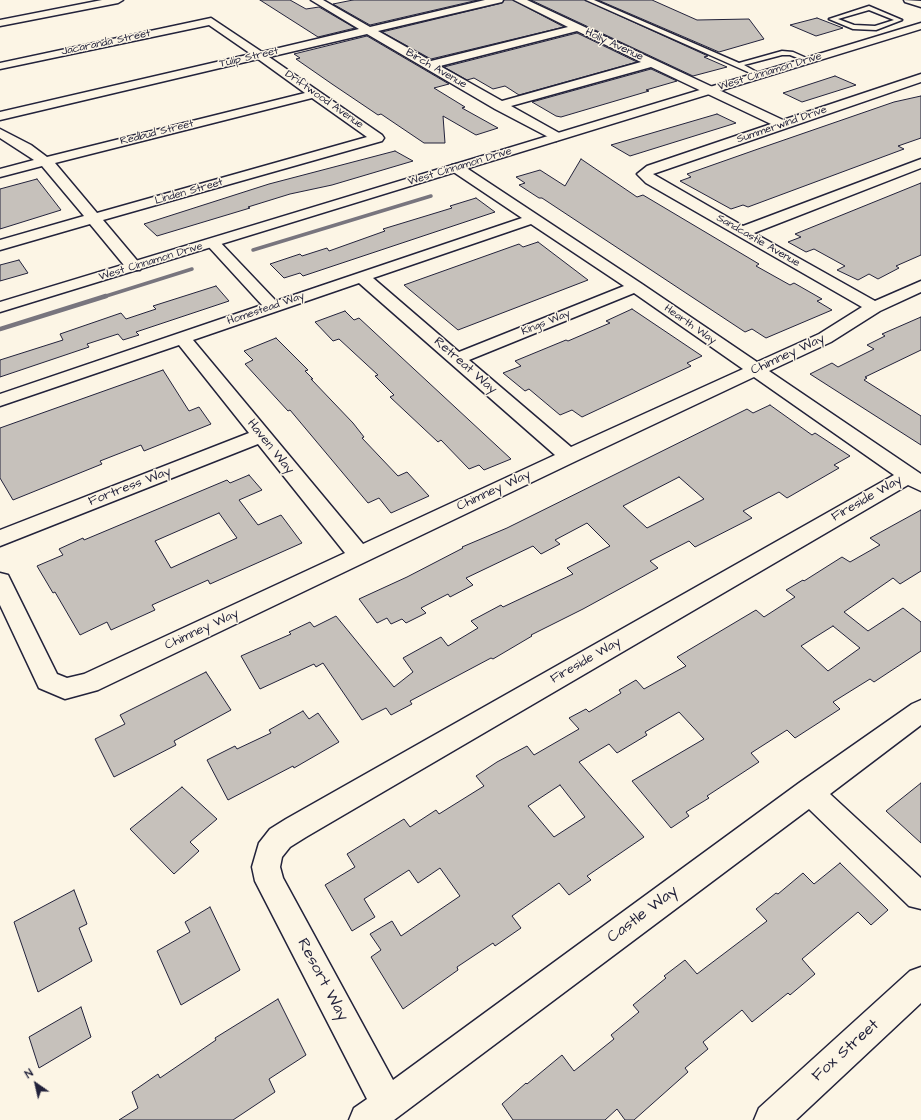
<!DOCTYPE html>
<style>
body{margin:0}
#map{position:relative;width:921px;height:1120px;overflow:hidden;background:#fcf5e5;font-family:"Architects Daughter",sans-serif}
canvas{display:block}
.north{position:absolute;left:16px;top:1064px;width:40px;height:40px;-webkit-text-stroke:3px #fcf5e5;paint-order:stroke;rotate:326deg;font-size:11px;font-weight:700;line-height:16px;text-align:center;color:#22223b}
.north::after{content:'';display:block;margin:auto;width:14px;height:18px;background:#22223b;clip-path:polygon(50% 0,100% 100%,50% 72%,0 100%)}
</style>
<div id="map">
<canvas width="921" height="1120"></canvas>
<div class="north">N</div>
</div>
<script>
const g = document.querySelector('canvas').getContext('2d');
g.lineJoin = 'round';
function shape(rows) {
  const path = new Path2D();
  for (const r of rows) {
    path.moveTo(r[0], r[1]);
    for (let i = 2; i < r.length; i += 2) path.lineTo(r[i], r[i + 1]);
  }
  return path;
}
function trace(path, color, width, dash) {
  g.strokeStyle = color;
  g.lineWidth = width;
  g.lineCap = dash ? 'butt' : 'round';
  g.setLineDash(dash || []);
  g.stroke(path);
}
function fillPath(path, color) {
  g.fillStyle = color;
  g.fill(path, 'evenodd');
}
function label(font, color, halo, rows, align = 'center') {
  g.font = font + ' "Architects Daughter",sans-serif';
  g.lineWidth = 3;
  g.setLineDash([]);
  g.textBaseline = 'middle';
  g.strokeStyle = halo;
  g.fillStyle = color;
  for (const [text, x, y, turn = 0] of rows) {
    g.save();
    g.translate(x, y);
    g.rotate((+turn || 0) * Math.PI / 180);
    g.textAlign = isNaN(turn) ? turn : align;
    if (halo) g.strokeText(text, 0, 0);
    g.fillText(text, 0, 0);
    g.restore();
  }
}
trace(shape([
 [253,250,431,196],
 [103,297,192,269]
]), '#78757e', 3.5);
trace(shape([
 [0,329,106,296]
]), '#78757e', 4.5);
const building = shape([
 [260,0,290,0,306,9,319,7,355,28,318,37,260,0],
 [353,0,478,0,370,25,333,4,353,0],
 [504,0,513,0,564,27,431,59,382,32,502,3,504,0],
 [531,0,585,0,708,56,704,57,727,67,693,76,531,0],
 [598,0,652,0,697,20,749,19,764,39,719,52,598,0],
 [817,18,843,28,816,36,790,25,817,18],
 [577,33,637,62,519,95,505,86,493,89,474,78,467,80,444,67,577,33],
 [367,36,449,84,434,88,465,107,462,108,498,128,476,135,443,116,445,143,424,143,381,114,378,115,332,84,296,59,300,58,294,54,367,36],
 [651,69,677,81,646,90,649,91,561,117,556,116,532,102,651,69],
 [835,76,856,85,802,102,783,93,835,76],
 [921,96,921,138,898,146,904,149,748,207,743,205,731,209,680,181,691,177,687,174,758,149,894,102,921,96],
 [717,114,736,123,630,156,611,145,717,114],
 [395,151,413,161,332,185,290,194,248,207,250,208,157,236,144,224,269,184,395,151],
 [581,159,637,197,643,195,759,264,756,266,790,285,794,283,822,299,817,301,832,310,766,338,752,329,745,332,542,198,539,198,519,185,525,183,516,177,540,170,565,186,581,159],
 [37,179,61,210,0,229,0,189,37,179],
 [921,183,921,255,896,266,899,268,878,279,869,274,858,280,837,270,845,266,814,249,806,252,788,242,801,237,795,234,921,183],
 [476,198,495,212,303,276,300,273,284,278,270,264,300,254,302,256,327,248,329,251,385,231,383,229,452,208,450,206,476,198],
 [538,242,588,280,458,330,404,285,519,244,523,247,538,242],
 [19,260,28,273,0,281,0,265,19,260],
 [216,286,229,301,136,332,139,335,123,340,118,334,87,344,89,347,0,377,0,360,63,340,60,334,121,313,126,319,156,309,153,306,216,286],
 [632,309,702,356,687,363,691,366,582,417,572,410,560,415,529,389,525,391,503,373,521,366,515,361,566,340,568,341,610,323,606,321,632,309],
 [345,311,354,320,359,318,511,459,484,470,479,465,469,469,441,440,438,442,390,397,394,395,375,376,378,375,339,339,333,341,315,322,345,311],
 [921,317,921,350,865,377,867,378,864,380,921,416,921,445,810,374,832,363,838,367,874,349,867,345,885,336,882,334,921,317],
 [276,338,308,370,305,371,313,379,311,379,353,423,364,437,362,438,398,476,407,472,429,496,391,513,379,498,368,503,290,410,288,411,245,364,253,360,244,351,276,338],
 [163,370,189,411,199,407,211,424,144,451,141,445,100,461,102,464,13,500,0,478,0,428,163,370],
 [770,405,812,435,815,433,850,456,834,465,839,468,787,498,779,492,743,511,752,518,695,547,689,541,650,561,658,568,583,609,531,635,532,636,493,659,491,658,410,701,412,704,391,715,386,708,362,720,323,663,316,667,314,664,260,689,241,656,291,634,289,632,310,622,314,627,336,616,394,687,413,672,403,658,441,637,448,646,478,628,471,621,501,605,503,607,573,574,567,568,610,546,587,523,555,540,560,544,541,554,533,546,466,578,473,585,450,597,448,594,421,608,426,613,406,623,402,619,391,624,387,618,377,623,359,599,407,577,463,548,462,547,507,528,747,409,753,413,770,405],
 [679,477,704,499,647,528,623,506,679,477],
 [249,475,262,490,239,500,258,525,281,515,302,543,210,584,208,580,152,605,155,610,111,630,107,622,80,635,55,592,53,593,37,566,63,555,59,549,83,538,84,540,227,480,230,483,249,475],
 [219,513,237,538,171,568,155,541,219,513],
 [921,510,921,571,900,584,893,578,844,612,868,631,903,608,921,622,921,651,874,682,870,679,833,702,840,709,795,738,787,730,751,753,759,762,707,796,709,798,686,812,689,816,671,828,632,781,704,739,679,712,645,732,647,735,617,753,609,744,579,762,644,837,587,876,591,880,569,895,559,883,512,916,521,928,495,946,493,943,457,967,458,970,403,1009,371,957,381,950,370,934,392,921,401,936,460,896,440,868,418,883,409,870,364,899,375,917,352,931,325,885,355,867,347,854,404,819,410,827,436,810,439,814,484,786,476,776,497,762,527,746,534,755,579,729,569,718,586,709,589,712,621,693,619,690,636,680,644,689,686,666,677,657,756,610,764,617,795,597,786,590,803,580,804,581,842,557,850,562,880,545,870,538,921,510],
 [833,626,860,648,828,671,801,646,833,626],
 [560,785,585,817,554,837,528,806,560,785],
 [206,672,231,710,174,741,176,745,114,777,95,739,125,724,120,715,206,672],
 [303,711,309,719,318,713,339,742,294,768,293,766,228,800,207,760,235,746,237,749,271,733,269,730,303,711],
 [921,783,921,843,886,811,921,783],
 [182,787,217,819,190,842,199,851,174,874,130,829,182,787],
 [840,863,888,910,871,925,858,912,802,959,815,974,790,995,788,993,752,1022,742,1010,703,1042,708,1049,685,1068,688,1072,634,1120,625,1120,617,1109,605,1120,513,1120,502,1104,526,1083,527,1084,562,1055,574,1071,614,1039,611,1035,639,1012,633,1005,666,978,664,976,685,960,697,974,767,921,756,909,776,893,778,894,803,873,814,884,840,863],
 [74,890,87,924,79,928,92,961,38,992,14,922,74,890],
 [210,907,240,970,181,1005,157,951,190,932,185,922,210,907],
 [278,999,306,1055,269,1079,275,1092,233,1120,119,1120,138,1108,132,1092,158,1074,160,1078,216,1040,215,1038,278,999],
 [81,1007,91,1037,39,1068,29,1037,81,1007]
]);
fillPath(building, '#c6c1bb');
trace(building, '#22223b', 1);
const lane = shape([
 [586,0,594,0,739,63,782,51,793,52,811,60,808,62,790,55,782,55,744,65,762,75,757,76,586,0],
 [869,6,902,20,876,30,853,29,829,19,869,6],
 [869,10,894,20,875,26,854,25,838,19,869,10]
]);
const street = shape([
 [102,0,123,0,118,3,0,26,0,20,102,0],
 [311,0,323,0,370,27,485,0,503,0,502,2,378,31,431,61,568,27,514,0,527,0,783,120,921,74,921,82,653,174,743,226,921,159,921,168,754,233,875,301,921,281,921,292,880,311,831,342,769,371,921,474,921,491,908,485,306,837,290,847,282,857,280,867,283,878,393,1080,799,783,912,704,921,700,921,725,830,794,921,878,921,909,909,906,809,809,394,1120,349,1120,354,1108,367,1099,255,881,252,867,259,843,270,829,286,819,894,475,754,377,576,461,98,690,65,699,39,688,0,605,0,573,8,575,57,674,67,678,84,674,345,553,258,444,0,546,0,530,249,433,179,345,0,406,0,394,262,305,208,246,205,243,208,240,218,240,276,301,522,218,452,171,450,168,452,165,457,164,462,165,642,284,757,362,819,334,862,307,646,183,637,174,647,166,771,124,651,67,511,106,561,134,563,137,556,141,495,109,367,34,269,57,382,135,384,138,382,141,103,220,140,264,142,267,140,270,128,270,90,224,0,250,0,240,84,216,42,166,0,177,0,169,34,160,0,138,0,129,31,145,47,157,305,93,258,59,0,120,0,112,251,54,209,25,0,69,0,63,211,18,262,52,359,29,311,0],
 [577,31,641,62,502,101,440,66,577,31],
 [312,98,367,137,97,213,55,163,312,98],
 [531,224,624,286,459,352,373,278,531,224],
 [359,283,555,455,363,544,193,340,359,283],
 [634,293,743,369,571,447,469,360,634,293],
 [904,0,921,1,921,7,905,2,904,0],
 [921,967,921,1003,796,1120,754,1120,759,1108,910,971,921,967]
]);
const secondary = shape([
 [921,23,921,29,0,312,0,302,921,23]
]);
trace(lane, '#22223b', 3);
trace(street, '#22223b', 3);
trace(secondary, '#22223b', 3);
fillPath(lane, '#fcf5e5');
fillPath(street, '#fcf5e5');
fillPath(secondary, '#fcf5e5');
label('11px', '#22223b', '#fcf5e5', [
 ["Jacaranda Street",106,43,-12],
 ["Holly Avenue",614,45,25],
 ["Tulip Street",249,58,-13],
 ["Birch Avenue",436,69,30],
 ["West Cinnamon Drive",770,72,-17],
 ["Driftwood Avenue",324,100,35],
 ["Summerwind Drive",782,125,-19],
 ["Redbud Street",157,133,-14],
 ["West Cinnamon Drive",460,167,-17],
 ["Linden Street",189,192,-16],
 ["Sandcastle Avenue",758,241,30],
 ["West Cinnamon Drive",151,262,-17],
 ["Homestead Way",266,309,-19],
 ["Kings Way",546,323,-22],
 ["Hearth Way",690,325,35]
]);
label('13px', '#22223b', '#fcf5e5', [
 ["Chimney Way",788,355,-25],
 ["Retreat Way",465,366,41],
 ["Haven Way",270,447,51],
 ["Fortress Way",130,487,-21],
 ["Chimney Way",494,491,-25],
 ["Fireside Way",867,499,-30],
 ["Chimney Way",202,630,-25],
 ["Fireside Way",586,661,-30]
]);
label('16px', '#22223b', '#fcf5e5', [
 ["Castle Way",643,915,-37],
 ["Resort Way",322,980,62],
 ["Fox Street",846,1051,-42]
]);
</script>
